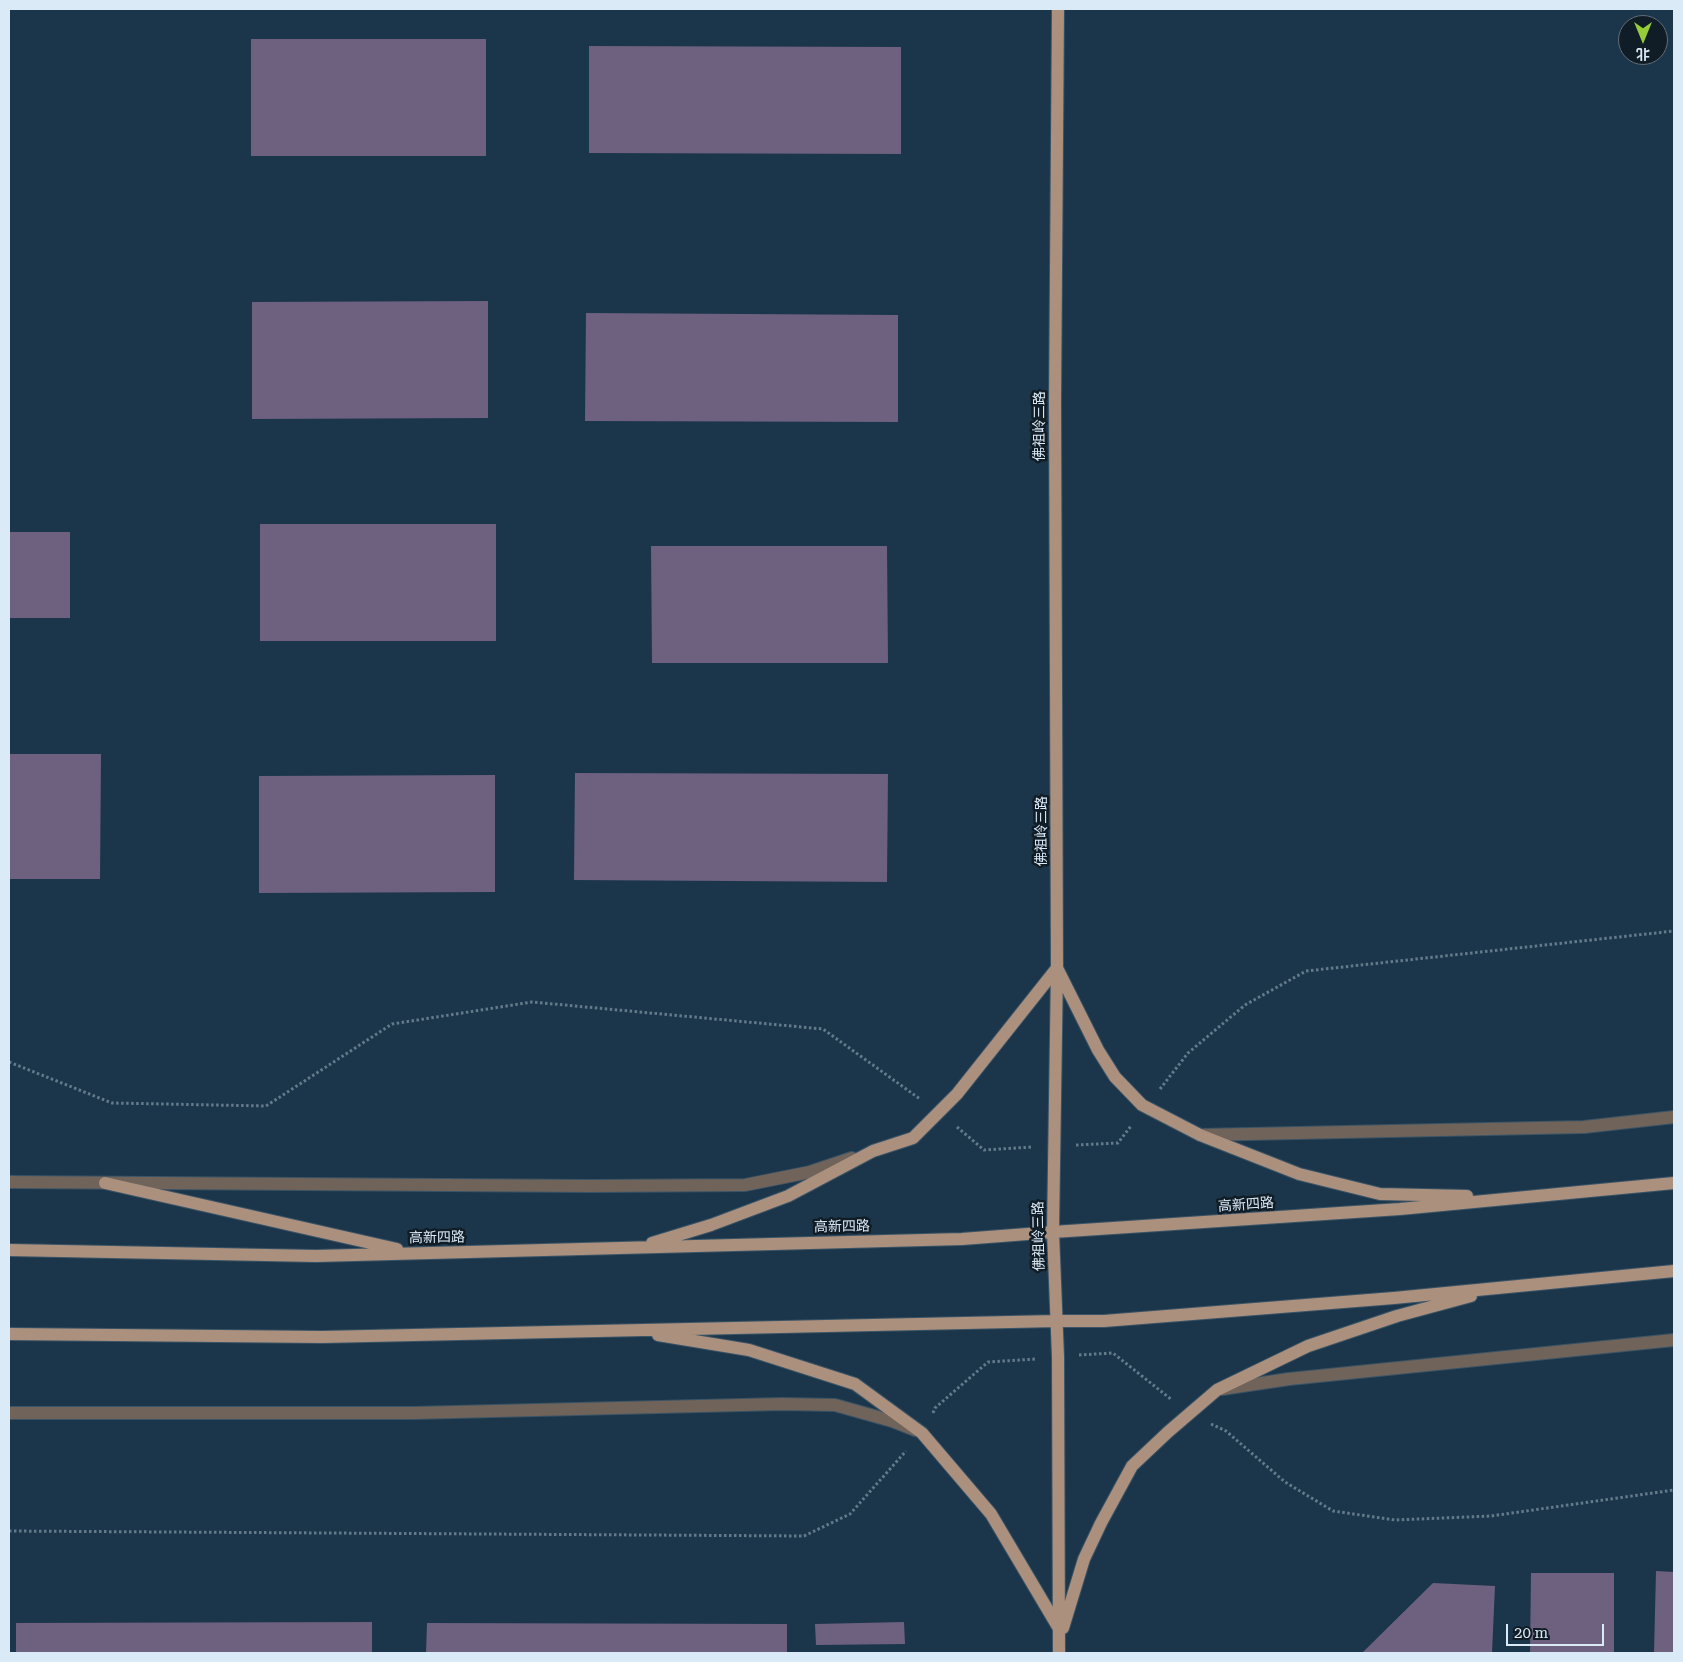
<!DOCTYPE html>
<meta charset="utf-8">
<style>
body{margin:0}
#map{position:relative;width:1683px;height:1662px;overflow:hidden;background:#1b364a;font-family:"Roboto Serif","Noto Sans SC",serif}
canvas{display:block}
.frame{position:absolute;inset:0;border:10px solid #daeaf6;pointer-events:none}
.north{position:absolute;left:1618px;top:15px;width:50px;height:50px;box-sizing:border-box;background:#111d26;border:1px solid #616f79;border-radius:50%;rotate:180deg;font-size:14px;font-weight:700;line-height:20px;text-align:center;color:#daeaf6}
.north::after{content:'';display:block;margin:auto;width:18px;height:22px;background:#96cc3a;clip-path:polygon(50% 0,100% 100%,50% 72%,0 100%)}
.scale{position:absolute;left:1506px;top:1624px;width:98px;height:22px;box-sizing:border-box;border:2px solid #daeaf6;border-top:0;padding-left:6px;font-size:15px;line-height:18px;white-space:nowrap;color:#daeaf6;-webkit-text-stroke:4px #111d26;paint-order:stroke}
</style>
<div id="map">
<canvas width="1683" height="1662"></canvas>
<div class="frame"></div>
<div class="north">北</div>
<div class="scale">20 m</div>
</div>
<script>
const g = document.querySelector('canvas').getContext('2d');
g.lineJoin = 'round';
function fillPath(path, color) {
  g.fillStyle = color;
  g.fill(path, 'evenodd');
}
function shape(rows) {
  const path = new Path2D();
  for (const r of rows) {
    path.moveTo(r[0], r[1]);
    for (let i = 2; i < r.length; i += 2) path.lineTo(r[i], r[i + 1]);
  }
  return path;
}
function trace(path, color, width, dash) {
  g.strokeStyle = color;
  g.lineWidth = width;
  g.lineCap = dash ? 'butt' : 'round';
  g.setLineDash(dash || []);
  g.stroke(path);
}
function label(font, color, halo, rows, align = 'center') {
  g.font = font + ' "Roboto Serif","Noto Sans SC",serif';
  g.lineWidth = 5;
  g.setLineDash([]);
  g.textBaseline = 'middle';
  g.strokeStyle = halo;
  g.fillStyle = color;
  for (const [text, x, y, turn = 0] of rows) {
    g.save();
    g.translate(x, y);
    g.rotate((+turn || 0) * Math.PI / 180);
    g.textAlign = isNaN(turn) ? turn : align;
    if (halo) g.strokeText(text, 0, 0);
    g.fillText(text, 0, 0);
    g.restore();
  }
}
fillPath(shape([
 [251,39,486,39,486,156,251,156],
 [589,46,901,47,901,154,589,153],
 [488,301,488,418,252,419,252,302],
 [586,313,898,315,898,422,585,421],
 [260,524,496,524,496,641,260,641],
 [9,532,70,532,70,618,9,618],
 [651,546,887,546,888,663,652,663],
 [9,754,101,754,100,879,9,879],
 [575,773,888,774,887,882,574,880],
 [495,775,495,892,259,893,259,776],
 [1656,1571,1674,1572,1674,1653,1654,1653],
 [1531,1573,1614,1573,1614,1653,1530,1653],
 [1433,1583,1495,1586,1492,1653,1362,1653],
 [372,1622,372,1653,16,1653,16,1623],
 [904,1622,905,1644,816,1645,815,1624],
 [427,1623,787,1624,787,1653,426,1653]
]), '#6d617f');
const minor = shape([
 [1200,1135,1584,1127,1674,1117],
 [9,1182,591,1186,745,1185,810,1172,852,1158],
 [1222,1389,1289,1379,1674,1340],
 [9,1413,413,1413,782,1404,835,1405,892,1421,915,1430]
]);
const major = shape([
 [1058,9,1055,401,1057,968,1053,1232,1058,1357,1059,1653],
 [105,1183,397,1249],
 [652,1243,711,1225,788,1196,873,1151,913,1138,957,1094,1057,968,1098,1050,1115,1077,1142,1105,1200,1135,1299,1174,1380,1194,1467,1196],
 [9,1250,316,1256,962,1239,1053,1232,1400,1209,1674,1183],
 [9,1334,322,1337,1056,1321,1104,1321,1394,1298,1674,1271],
 [658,1335,749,1350,855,1384,922,1433,991,1514,1058,1627],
 [1063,1628,1084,1559,1101,1523,1132,1466,1168,1432,1217,1390,1308,1346,1397,1316,1471,1296]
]);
trace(minor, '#3a5366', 14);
trace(major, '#3a5366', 14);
trace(shape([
 [9,1062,112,1103,266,1106,392,1024,532,1002,823,1029,920,1099],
 [1160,1089,1188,1053,1245,1005,1306,971,1674,931],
 [957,1127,984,1150,1032,1147],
 [1076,1145,1118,1143,1131,1126],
 [1079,1355,1113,1353,1172,1400],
 [933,1413,935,1408,988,1362,1036,1359],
 [1211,1424,1226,1431,1285,1482,1333,1511,1395,1520,1491,1516,1674,1490],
 [9,1531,804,1536,850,1514,906,1451]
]), '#637a8b', 3, [2.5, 2.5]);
trace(minor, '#70635a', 12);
trace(major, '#ab907e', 12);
label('14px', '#daeaf6', '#111d26', [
 ["佛祖岭三路",1040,426,-90],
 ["佛祖岭三路",1042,831,-90],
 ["高新四路",1246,1205,-4],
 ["高新四路",842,1227,-1],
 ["佛祖岭三路",1039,1236,-91],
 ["高新四路",437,1238,-1]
]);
</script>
